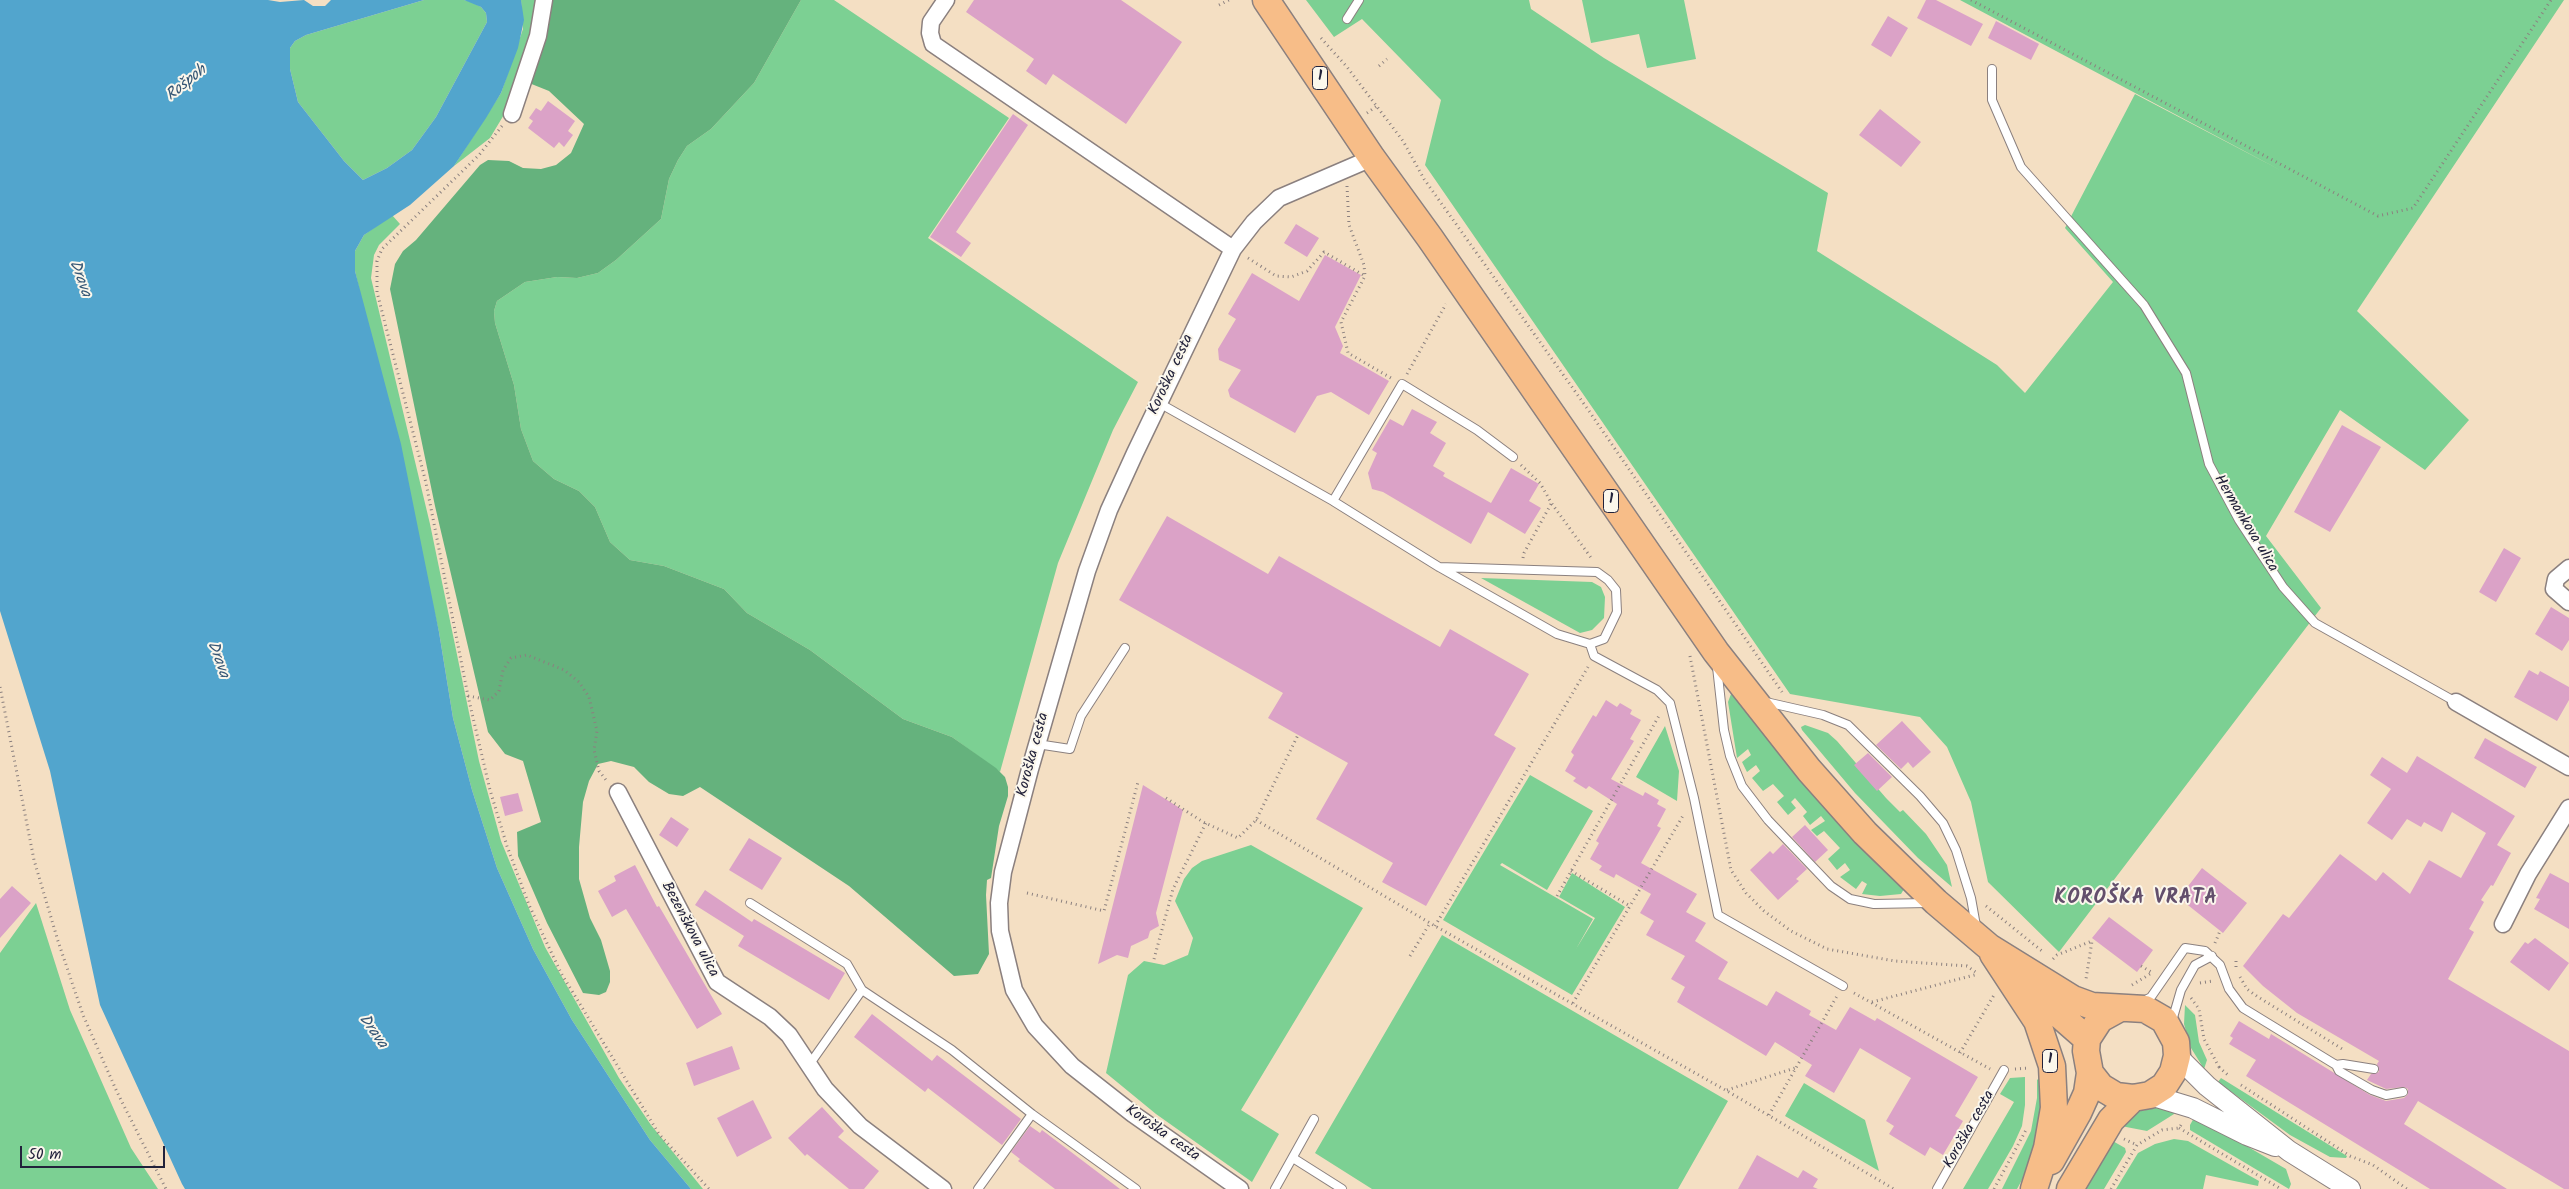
<!DOCTYPE html>
<meta charset="utf-8">
<style>
body{margin:0}
#map{position:relative;width:2569px;height:1189px;overflow:hidden;background:#f4dfc3;font-family:Kalam,sans-serif}
canvas{display:block}
.scale{position:absolute;left:20px;top:1146px;width:145px;height:22px;box-sizing:border-box;border:2px solid #22223b;border-top:0;padding-left:6px;font-size:15px;line-height:18px;white-space:nowrap;color:#22223b;-webkit-text-stroke:4px #fbf7ec;paint-order:stroke}
</style>
<div id="map">
<canvas width="2569" height="1189"></canvas>
<div class="scale">50 m</div>
</div>
<script>
const g = document.querySelector('canvas').getContext('2d');
g.lineJoin = 'round';
function fillPath(path, color) {
  g.fillStyle = color;
  g.fill(path, 'evenodd');
}
function shape(rows) {
  const path = new Path2D();
  for (const r of rows) {
    path.moveTo(r[0], r[1]);
    for (let i = 2; i < r.length; i += 2) path.lineTo(r[i], r[i + 1]);
  }
  return path;
}
function trace(path, color, width, dash) {
  g.strokeStyle = color;
  g.lineWidth = width;
  g.lineCap = dash ? 'butt' : 'round';
  g.setLineDash(dash || []);
  g.stroke(path);
}
function label(font, color, halo, rows, align = 'center') {
  g.font = font + ' Kalam,sans-serif';
  g.lineWidth = 4;
  g.setLineDash([]);
  g.textBaseline = 'middle';
  g.strokeStyle = halo;
  g.fillStyle = color;
  for (const [text, x, y, turn = 0] of rows) {
    g.save();
    g.translate(x, y);
    g.rotate((+turn || 0) * Math.PI / 180);
    g.textAlign = isNaN(turn) ? turn : align;
    if (halo) g.strokeText(text, 0, 0);
    g.fillText(text, 0, 0);
    g.restore();
  }
}
fillPath(shape([
 [424,0,464,0,472,2,481,7,486,13,487,22,436,117,412,150,387,168,363,180,344,161,298,102,290,69,290,48,295,41,306,35],
 [521,0,538,0,537,16,505,113,490,138,454,166,501,93,523,29],
 [801,0,834,0,1009,118,928,238,1138,382,1113,430,1058,563,1000,772,952,737,903,719,810,650,747,613,724,589,664,566,630,560,610,542,595,507,579,491,554,479,533,461,521,429,514,385,495,323,494,311,497,301,525,282,557,277,577,278,598,273,616,260,661,219,669,179,678,160,687,146,711,129,754,83],
 [1306,0,1529,0,1531,9,1604,58,1828,193,1817,251,1997,365,2025,393,2113,282,2065,228,2135,94,2282,171,1960,0,2564,0,2357,311,2469,420,2425,470,2340,410,2266,536,2321,608,2059,952,1988,882,1971,802,1947,747,1920,717,1790,694,1425,165,1441,100,1362,19,1334,37],
 [1582,0,1684,0,1696,59,1647,68,1639,34,1591,43],
 [392,215,400,224,379,245,374,255,371,278,430,524,479,761,501,841,545,947,619,1078,651,1125,703,1189,691,1189,650,1140,572,1020,533,949,497,868,472,790,453,718,439,632,355,271,355,251,364,235],
 [1481,578,1592,582,1601,587,1605,597,1604,618,1592,630,1580,633],
 [1731,694,1736,696,1904,889,1901,894,1880,896,1862,894,1867,884,1862,881,1856,889,1840,877,1850,870,1845,863,1837,870,1828,859,1840,848,1824,831,1817,836,1811,830,1825,821,1821,816,1810,825,1803,816,1807,812,1795,798,1791,802,1796,808,1788,815,1777,802,1784,796,1773,784,1763,791,1752,778,1760,771,1756,765,1747,772,1742,762,1751,755,1748,749,1737,758,1728,702],
 [1805,725,1828,733,1837,741,1886,798,1900,812,1903,810,1926,834,1947,865,1952,887,1918,858,1855,793,1802,730,1801,727],
 [1665,726,1679,771,1677,801,1636,777],
 [1530,775,1593,811,1547,890,1502,863,1500,865,1593,919,1576,949,1595,918,1559,897,1572,873,1625,907,1572,995,1443,920],
 [1251,845,1363,908,1241,1110,1279,1134,1252,1182,1156,1114,1106,1073,1128,975,1144,961,1164,965,1188,955,1193,938,1175,901,1184,879,1192,868,1202,861],
 [36,903,70,1010,131,1148,158,1189,0,1189,0,953],
 [1442,935,1728,1101,1678,1189,1372,1189,1315,1153],
 [2185,1005,2195,1015,2199,1042,2207,1060,2204,1069,2191,1048,2184,1024],
 [2042,1075,2048,1096,2029,1167,2017,1189,2002,1189,2031,1131,2037,1098,2037,1080],
 [2025,1077,2025,1105,2022,1126,2013,1146,1988,1189,1963,1189,2014,1102,2000,1094,2010,1078],
 [2221,1078,2347,1156,2346,1158,2330,1157,2290,1135,2218,1082],
 [1804,1083,1865,1120,1879,1171,1785,1116],
 [2165,1106,2182,1109,2147,1131,2121,1126,2136,1112],
 [2195,1116,2286,1169,2291,1184,2289,1189,2190,1130,2190,1125],
 [2174,1139,2188,1141,2259,1181,2258,1186,2206,1175,2203,1189,2116,1189,2138,1153,2155,1144],
 [2111,1140,2125,1148,2126,1152,2104,1189,2083,1189]
]), '#7cd093');
fillPath(shape([
 [550,0,801,0,754,83,711,129,687,146,678,160,669,179,661,219,616,260,598,273,577,278,557,277,525,282,497,301,494,311,495,323,514,385,521,429,533,461,554,479,579,491,595,507,610,542,630,560,664,566,724,589,747,613,810,650,903,719,952,737,996,768,1005,777,1008,787,1008,796,999,826,991,878,987,880,986,895,989,954,978,974,954,976,849,886,700,787,683,796,669,794,649,782,634,767,611,761,598,764,589,781,583,802,579,847,579,879,590,918,601,940,610,971,610,982,606,992,599,995,583,993,547,923,518,856,517,832,541,822,523,761,505,754,488,732,435,506,390,289,395,264,403,251,416,240,480,165,488,160,509,161,523,168,541,169,556,165,571,153,584,124,549,91,529,83]
]), '#65b27d');
fillPath(shape([
 [0,0,268,0,280,2,304,0,313,6,325,6,331,0,424,0,306,35,295,41,290,48,290,69,298,102,344,161,363,180,387,168,412,150,436,117,487,22,486,13,481,7,464,0,521,0,524,20,518,48,501,93,486,118,454,166,410,205,364,235,355,251,355,271,401,444,439,632,453,718,472,790,497,868,533,949,572,1020,650,1140,691,1189,185,1189,182,1184,100,1005,50,771,0,611]
]), '#52a5cd');
fillPath(shape([
 [974,0,1121,0,1182,42,1126,124,1053,74,1046,85,1026,71,1034,59,966,12],
 [1926,0,1936,0,1983,24,1971,46,1917,18],
 [1888,16,1908,28,1891,57,1871,45],
 [1996,21,2039,44,2031,60,1988,38],
 [548,101,575,121,568,131,573,135,564,147,559,142,554,148,528,128,533,121,529,118,536,108,541,111],
 [1880,109,1921,142,1901,167,1859,135],
 [1013,114,1028,125,956,232,971,243,961,257,930,237],
 [1296,224,1319,238,1307,257,1284,243],
 [1325,255,1361,275,1335,327,1343,346,1340,353,1389,381,1369,415,1331,392,1317,396,1295,433,1230,397,1228,390,1241,370,1219,360,1218,349,1236,319,1228,314,1252,273,1299,301],
 [1412,409,1437,422,1430,433,1446,443,1433,466,1445,473,1443,476,1491,503,1511,468,1539,484,1529,501,1541,508,1525,534,1488,512,1471,544,1383,492,1372,489,1368,473,1377,453,1372,450,1390,419,1403,426],
 [2342,425,2381,447,2330,532,2294,512],
 [1167,516,1268,574,1279,556,1440,647,1450,629,1529,674,1494,735,1516,748,1426,906,1382,882,1393,863,1316,819,1348,763,1268,718,1283,693,1119,600],
 [2504,548,2521,558,2496,602,2479,592],
 [2551,607,2569,618,2569,640,2562,651,2535,634],
 [2529,670,2538,675,2540,671,2569,687,2569,700,2557,721,2514,697],
 [1606,700,1617,707,1620,703,1632,710,1630,714,1641,720,1630,739,1634,741,1611,779,1643,796,1645,792,1659,800,1657,804,1666,809,1657,826,1661,828,1641,863,1697,894,1686,912,1706,923,1695,941,1728,962,1718,979,1767,1006,1776,991,1811,1011,1809,1015,1836,1030,1850,1007,1875,1021,1877,1018,1978,1077,1955,1116,1963,1121,1943,1155,1930,1147,1925,1156,1889,1134,1894,1126,1886,1121,1911,1078,1860,1048,1834,1093,1805,1076,1812,1065,1775,1042,1766,1056,1677,1002,1685,987,1671,979,1685,956,1646,935,1654,921,1640,913,1651,894,1616,874,1614,878,1599,870,1602,866,1590,859,1599,843,1596,841,1617,804,1589,786,1586,789,1573,781,1576,778,1565,771,1574,755,1571,752,1593,715,1596,717],
 [1902,721,1931,752,1913,768,1908,762,1901,769,1876,745],
 [2485,738,2537,767,2525,788,2474,758],
 [1868,753,1892,777,1877,791,1854,765],
 [2417,756,2515,816,2497,845,2511,853,2493,886,2491,885,2481,900,2484,902,2469,929,2474,932,2448,979,2569,1051,2569,1189,2564,1189,2418,1101,2404,1124,2507,1189,2430,1189,2246,1076,2256,1060,2229,1044,2233,1038,2230,1036,2239,1021,2269,1039,2271,1034,2370,1095,2386,1101,2404,1098,2408,1094,2408,1089,2404,1087,2386,1089,2367,1080,2371,1074,2379,1072,2377,1064,2379,1061,2297,1013,2263,986,2243,966,2283,914,2289,918,2340,854,2376,881,2383,872,2410,894,2429,860,2461,878,2486,833,2452,812,2442,832,2424,822,2421,827,2407,819,2392,840,2367,823,2391,789,2370,775,2382,757,2407,773],
 [1143,785,1183,810,1156,913,1159,926,1150,931,1148,938,1131,946,1128,958,1117,955,1098,964],
 [518,793,523,811,505,816,500,797],
 [671,817,689,829,677,847,659,835],
 [1805,825,1828,850,1815,862,1792,837],
 [749,838,782,858,762,890,729,870],
 [1783,844,1807,869,1796,879,1799,881,1778,900,1750,870,1770,851,1773,854],
 [635,865,657,907,659,906,722,1014,697,1029,626,909,612,917,598,891,616,881,614,876],
 [2202,868,2247,903,2223,933,2179,898],
 [2550,873,2569,883,2569,929,2534,909,2540,899,2536,898],
 [12,886,31,903,0,938,0,899],
 [705,890,752,922,754,919,845,973,829,1000,738,946,744,936,695,905],
 [2109,917,2153,950,2137,972,2092,938],
 [2535,938,2569,963,2549,991,2510,962,2525,942,2528,944],
 [872,1014,932,1061,937,1055,1021,1119,1002,1145,928,1088,925,1092,854,1037],
 [732,1046,740,1069,694,1086,686,1063],
 [753,1100,772,1138,737,1157,717,1118],
 [822,1107,844,1131,838,1137,879,1171,864,1189,849,1189,807,1154,805,1156,788,1138],
 [1030,1126,1040,1133,1042,1130,1120,1189,1055,1189,1018,1161,1020,1159,1011,1152],
 [1757,1155,1798,1178,1803,1170,1818,1179,1813,1187,1818,1189,1738,1189]
]), '#dba2c7');
const service = shape([
 [1347,19,1359,0],
 [1992,69,1992,100,2021,167,2144,305,2186,373,2209,464,2239,520,2283,587,2315,623,2456,702],
 [1159,403,1333,501,1439,567,1557,634,1590,644,1604,639,1617,612,1616,590,1608,580,1597,572,1439,567],
 [1333,501,1402,384,1477,430,1513,457],
 [1590,644,1594,656,1657,690,1670,703,1694,798,1718,915,1843,986],
 [1717,667,1724,730,1730,756,1742,786,1768,820,1831,886,1850,899,1874,904,1928,903],
 [1766,702,1823,715,1848,725,1920,796,1943,823,1956,850,1971,898,1976,926],
 [1037,744,1070,749,1081,716,1125,648],
 [750,903,847,964,862,990],
 [2142,1002,2151,997,2185,948,2205,951,2220,965,2229,989,2243,1008,2336,1065,2339,1071,2372,1090,2386,1095,2403,1092],
 [2172,1021,2181,990,2195,965,2212,956],
 [809,1065,862,990,952,1050,1032,1114,1136,1189],
 [2336,1065,2343,1064,2374,1069],
 [1293,1158,1342,1189],
 [978,1189,1032,1114],
 [1275,1189,1314,1119],
 [1937,1189,2004,1070]
]);
const minor = shape([
 [946,0,931,22,930,33,933,44,1233,249],
 [512,114,538,36,544,0],
 [2569,568,2556,579,2554,589,2569,602],
 [2456,702,2569,767],
 [618,792,717,982,770,1017,789,1035,825,1089,860,1126,943,1189],
 [2503,924,2528,874,2569,808],
 [1240,1189,1133,1114,1072,1066,1035,1026,1014,990,1000,931,999,903,1003,872,1030,769,1087,571,1109,510,1135,453,1233,249,1254,222,1279,198,1372,158]
]);
const tertiary = shape([
 [2177,1056,2207,1086,2289,1151,2350,1189],
 [2150,1095,2193,1108,2247,1135,2275,1146]
]);
const primary = shape([
 [1266,0,1372,158,1430,238,1716,652,1809,770,1865,833,1936,902,1989,947,2073,999,2092,1006,2145,1009,2164,1020,2176,1042,2177,1056,2173,1072,2164,1086,2150,1095,2133,1098,2116,1096,2101,1087,2090,1073,2086,1051,2087,1039,2100,1019,2120,1008],
 [1993,954,2037,1021,2052,1066,2054,1108,2047,1148,2034,1189],
 [2024,984,2087,1039],
 [2051,1161,2078,1113,2087,1093,2090,1073],
 [2070,1189,2111,1120,2133,1098]
]);
trace(service, '#8b807f', 10);
trace(minor, '#8b807f', 19);
trace(tertiary, '#8b807f', 22);
trace(primary, '#8b807f', 29);
trace(shape([
 [1971,0,2378,216,2413,208,2551,0],
 [1219,5,1229,0],
 [1321,38,1347,67,1403,141,1424,179,1589,411,1782,692],
 [1379,66,1387,59],
 [1367,113,1377,106],
 [502,126,479,155,382,249,377,261,377,292,426,483,468,696,490,790,507,846,529,905,561,973,659,1134,709,1189],
 [1347,186,1349,225,1364,265,1365,276,1341,322,1348,353,1391,378],
 [1248,258,1276,276,1291,277,1307,271,1324,252,1365,276],
 [1407,374,1446,304],
 [1521,465,1540,483,1552,504,1592,559],
 [1523,558,1524,553,1551,504],
 [1690,656,1731,870,1746,893,1764,911,1791,931,1827,949,1895,961,1967,966,1977,973],
 [0,687,34,860,58,941,83,1015,117,1092,166,1189],
 [468,696,490,700,499,691,503,670,511,658,527,655,564,670,579,682,589,697,597,731,594,750,599,771,606,780],
 [1166,798,1203,822,1238,838,1256,820,1298,735],
 [1256,820,1435,926,1727,1091,1894,1189],
 [1571,871,1630,906],
 [1027,893,1104,911,1138,782],
 [1557,896,1660,714],
 [1986,906,2042,951],
 [1435,926,1588,667],
 [2215,943,2220,931],
 [1410,956,1430,923],
 [1154,959,1173,889,1206,823],
 [2053,959,2057,955,2092,941,2086,979],
 [2236,961,2236,968],
 [2141,966,2151,972],
 [2240,977,2247,989,2258,997,2344,1050],
 [2200,983,2213,981],
 [2132,985,2150,974],
 [1854,993,1990,1069],
 [2191,998,2199,1009,2204,1039,2219,1067,2217,1069],
 [1872,1002,1978,974],
 [1573,1003,1684,814],
 [1960,1053,1994,995],
 [2219,1067,2230,1077],
 [2015,1069,2029,1068],
 [2241,1085,2350,1156,2373,1165,2407,1189],
 [1727,1090,1795,1068],
 [1769,1115,1837,996],
 [2179,1128,2281,1189],
 [2124,1139,2137,1145],
 [1994,1189,2026,1130],
 [2111,1189,2137,1145,2162,1130,2179,1128,2181,1125]
]), '#8b807f', 3, [1, 4]);
trace(service, '#fff', 8);
trace(minor, '#fff', 16);
trace(tertiary, '#fff', 20);
trace(primary, '#f7bd88', 26);
for (const [x, y, w] of [
 [1320,78,15],
 [1611,501,15],
 [2050,1061,15]
]) {
  const box = new Path2D();
  box.roundRect(x - w / 2, y - 11.5, w, 23, 4);
  g.fillStyle = '#fbf7ec';
  g.fill(box);
  trace(box, '#22223b', 1);
}
label('bold 14px', '#22223b', null, [
 ["1",1320,78],
 ["1",1611,501],
 ["1",2050,1061]
]);
label('15px', '#22223b', '#fbf7ec', [
 ["Koroška cesta",1172,375,-65],
 ["Hermankova ulica",2245,524,59],
 ["Koroška cesta",1034,755,-75],
 ["Bezenškova ulica",689,930,62],
 ["Koroška cesta",1970,1130,-60],
 ["Koroška cesta",1162,1134,35]
]);
label('italic 16px', '#355675', '#fbf7ec', [
 ["Rošpoh",187,84,-39],
 ["Drava",79,279,70],
 ["Drava",217,660,70],
 ["Drava",372,1032,55]
]);
g.letterSpacing = '1px';
label('bold 20px', '#634f6c', '#fbf7ec', [
 ["KOROŠKA VRATA",2136,900]
]);
g.letterSpacing = '0px';
</script>
